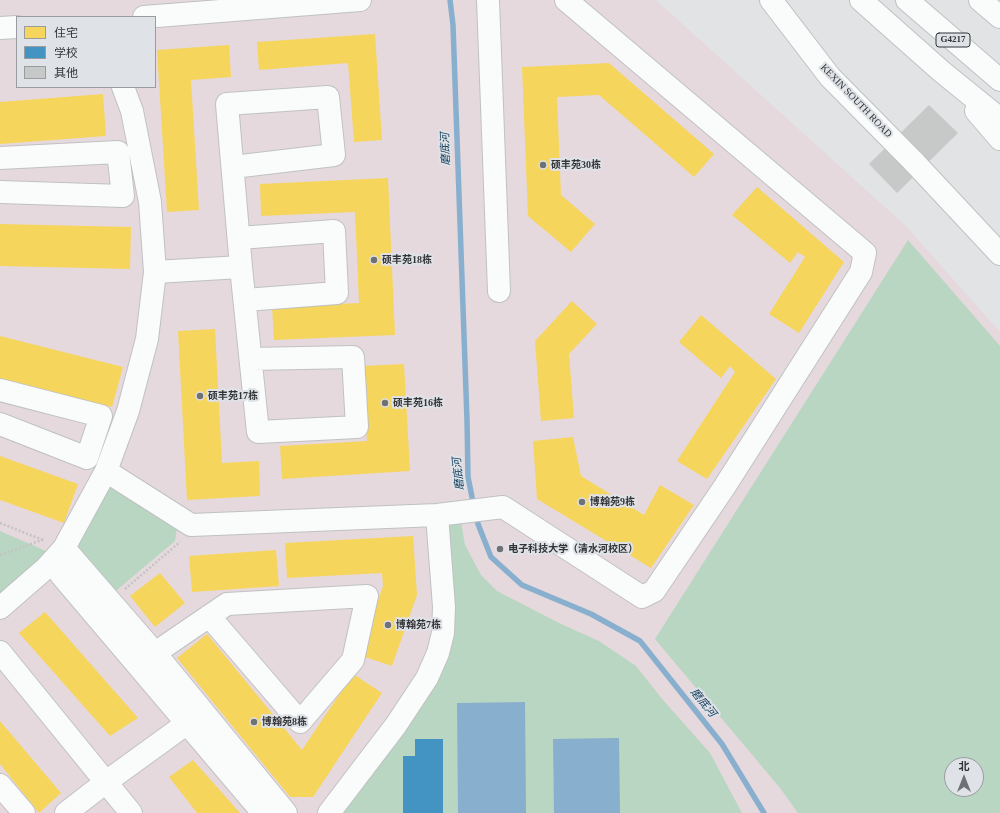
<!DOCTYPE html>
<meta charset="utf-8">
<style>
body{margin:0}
#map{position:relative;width:1000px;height:813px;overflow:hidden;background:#e1e3e5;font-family:"Times New Roman","Noto Sans SC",serif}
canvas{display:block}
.legend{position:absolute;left:16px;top:16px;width:140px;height:72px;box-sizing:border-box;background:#dfe2e7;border:1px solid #9a9ca0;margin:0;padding:5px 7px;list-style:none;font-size:12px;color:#333436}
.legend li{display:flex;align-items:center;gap:8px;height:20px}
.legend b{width:20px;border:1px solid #9a9ca0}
.north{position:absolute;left:944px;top:757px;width:40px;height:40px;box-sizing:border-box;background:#dfe2e7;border:1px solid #9a9ca0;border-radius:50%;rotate:0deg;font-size:11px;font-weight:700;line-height:16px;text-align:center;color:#333436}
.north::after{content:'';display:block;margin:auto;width:14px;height:18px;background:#707173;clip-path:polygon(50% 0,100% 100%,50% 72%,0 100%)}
</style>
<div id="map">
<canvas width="1000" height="813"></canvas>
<ul class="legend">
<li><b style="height:11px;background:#f6d55c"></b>住宅</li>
<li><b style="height:11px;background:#4393c3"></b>学校</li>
<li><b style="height:11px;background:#c7c8c8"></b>其他</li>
</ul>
<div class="north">北</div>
</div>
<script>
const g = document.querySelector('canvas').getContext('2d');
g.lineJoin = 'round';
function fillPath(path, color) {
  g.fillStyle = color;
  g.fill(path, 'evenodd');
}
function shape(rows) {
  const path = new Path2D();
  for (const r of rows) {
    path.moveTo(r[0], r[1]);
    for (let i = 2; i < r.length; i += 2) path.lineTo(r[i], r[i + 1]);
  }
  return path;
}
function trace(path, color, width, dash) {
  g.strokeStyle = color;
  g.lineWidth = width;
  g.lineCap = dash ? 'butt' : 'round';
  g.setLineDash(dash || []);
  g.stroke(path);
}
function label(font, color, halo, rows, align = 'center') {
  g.font = font + ' "Times New Roman","Noto Sans SC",serif';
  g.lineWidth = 4;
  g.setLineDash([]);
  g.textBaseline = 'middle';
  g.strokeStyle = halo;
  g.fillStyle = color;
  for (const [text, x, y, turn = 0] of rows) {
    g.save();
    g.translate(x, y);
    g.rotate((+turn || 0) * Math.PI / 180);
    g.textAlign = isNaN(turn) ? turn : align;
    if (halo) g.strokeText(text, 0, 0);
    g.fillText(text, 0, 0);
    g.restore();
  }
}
fillPath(shape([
 [0,0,656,0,907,227,1000,332,1000,813,0,813],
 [17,17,155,17,155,87,17,87],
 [952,765,976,765,976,789,952,789]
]), '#e6d9dd');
fillPath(shape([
 [908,240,1000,346,1000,813,798,813,780,788,655,639],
 [952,765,976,765,976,789,952,789],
 [108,476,178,522,175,541,111,595,70,547],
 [461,522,465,545,481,575,497,591,561,624,599,641,636,666,663,700,710,753,742,813,329,813,438,653,437,526],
 [0,531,46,551,27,571,0,595]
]), '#b8d6c1');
fillPath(shape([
 [525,702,526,813,458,813,457,703],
 [619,738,620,813,554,813,553,739]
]), '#89afcf');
fillPath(shape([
 [375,34,382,140,354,142,348,63,259,70,257,42],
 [229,45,231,77,191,80,199,210,167,212,157,50],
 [609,63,714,154,694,177,599,95,557,97,561,195,595,224,571,252,528,216,522,67],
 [103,94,106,136,0,144,0,102],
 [388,178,395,335,274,340,272,307,359,303,355,212,261,216,260,184],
 [757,187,844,262,799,333,769,314,805,257,798,252,790,263,732,215],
 [0,224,131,227,130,269,0,266],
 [572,301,597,324,569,354,574,418,541,421,535,341],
 [701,315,776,379,707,479,677,461,735,372,730,366,721,378,679,342],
 [215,329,222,463,259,461,260,496,187,500,178,331],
 [0,336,123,367,112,407,0,379],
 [404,364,410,471,282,479,280,446,367,441,362,366],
 [573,437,581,476,644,515,660,485,694,505,651,568,537,499,533,441],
 [0,456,78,484,64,523,0,500],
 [413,536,417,595,392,666,359,655,383,586,382,573,287,578,285,543],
 [276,550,279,586,192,592,189,556],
 [160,573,185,603,155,627,130,596],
 [45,612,138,718,110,736,19,633],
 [207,634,302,750,353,674,382,693,313,797,290,797,177,658],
 [0,721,61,793,39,813,0,764],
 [193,760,240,813,197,813,169,777]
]), '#f6d55c');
fillPath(shape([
 [415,739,443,739,443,813,403,813,403,756,415,756]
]), '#4393c3');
trace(shape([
 [450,0,453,25,467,420,468,477,474,507],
 [476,515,478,524,491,557,522,585,591,614,640,641,722,744,764,813]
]), '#89afcf', 5.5);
fillPath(shape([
 [929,105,958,133,897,193,869,164]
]), '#c7c8c8');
const minor = shape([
 [488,0,499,291],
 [144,17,360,0],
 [0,28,17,27],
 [0,158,118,152,123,196,0,192],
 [233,167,334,155,328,97,227,104,241,267,258,432,357,427,353,357,251,359],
 [239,238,334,231,337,293,245,300],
 [155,272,241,267],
 [0,390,101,416,87,458,0,424],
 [106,471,191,525,437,515,503,507,642,597,654,591,725,486,861,272,865,253,566,0],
 [64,548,155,653,286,813],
 [61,575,263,813],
 [0,608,46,568,64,548,106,471,128,411,147,339,155,272,150,202,132,111,123,87],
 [0,652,131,813],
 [155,653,227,604,367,596,353,660,300,722,209,616],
 [0,785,24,813],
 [66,813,106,782,186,724],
 [329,813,396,725,427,678,438,653,443,633,444,607,437,515]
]);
const major = shape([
 [771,0,830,77,914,162]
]);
const highway = shape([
 [861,0,941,71,1000,119],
 [907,0,1000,80],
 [980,0,1000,17],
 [976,111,1000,139],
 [914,162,1000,254]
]);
trace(minor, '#bfc1c3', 24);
trace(major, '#bfc1c3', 24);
trace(highway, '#bfc1c3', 24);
trace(shape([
 [0,523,43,540],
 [0,555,45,539],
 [125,589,180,542]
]), '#c4c4c4', 2.5, [2, 2]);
trace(minor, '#fafbfb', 22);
trace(major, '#fafbfb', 22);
trace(highway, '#fafbfb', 22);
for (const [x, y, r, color] of [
 [543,165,4,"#707173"],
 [374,260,4,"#707173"],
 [200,396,4,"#707173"],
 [385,403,4,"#707173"],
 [582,502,4,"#707173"],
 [500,549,4,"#707173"],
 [388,625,4,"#707173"],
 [254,722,4,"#707173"]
]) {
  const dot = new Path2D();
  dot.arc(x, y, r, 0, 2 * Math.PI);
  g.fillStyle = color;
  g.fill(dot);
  trace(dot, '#dfe2e7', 1.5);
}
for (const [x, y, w] of [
 [953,40,34]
]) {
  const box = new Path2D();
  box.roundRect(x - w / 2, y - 7, w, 14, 3);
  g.fillStyle = '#dfe2e7';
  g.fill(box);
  trace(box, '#333436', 1);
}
label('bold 9px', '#333436', null, [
 ["G4217",953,40]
]);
label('10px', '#333436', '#dfe2e7', [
 ["KEXIN SOUTH ROAD",856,101,46]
]);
label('bold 10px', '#333436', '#dfe2e7', [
 ["硕丰苑30栋",551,165],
 ["硕丰苑18栋",382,260],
 ["硕丰苑17栋",208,396],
 ["硕丰苑16栋",393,403],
 ["博翰苑9栋",590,502],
 ["电子科技大学（清水河校区）",508,549],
 ["博翰苑7栋",396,625],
 ["博翰苑8栋",262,722]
], 'left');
label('italic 11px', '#113b5a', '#dfe2e7', [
 ["磨底河",446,149,-92],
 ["磨底河",459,474,-96],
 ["磨底河",703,703,51]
]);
</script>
